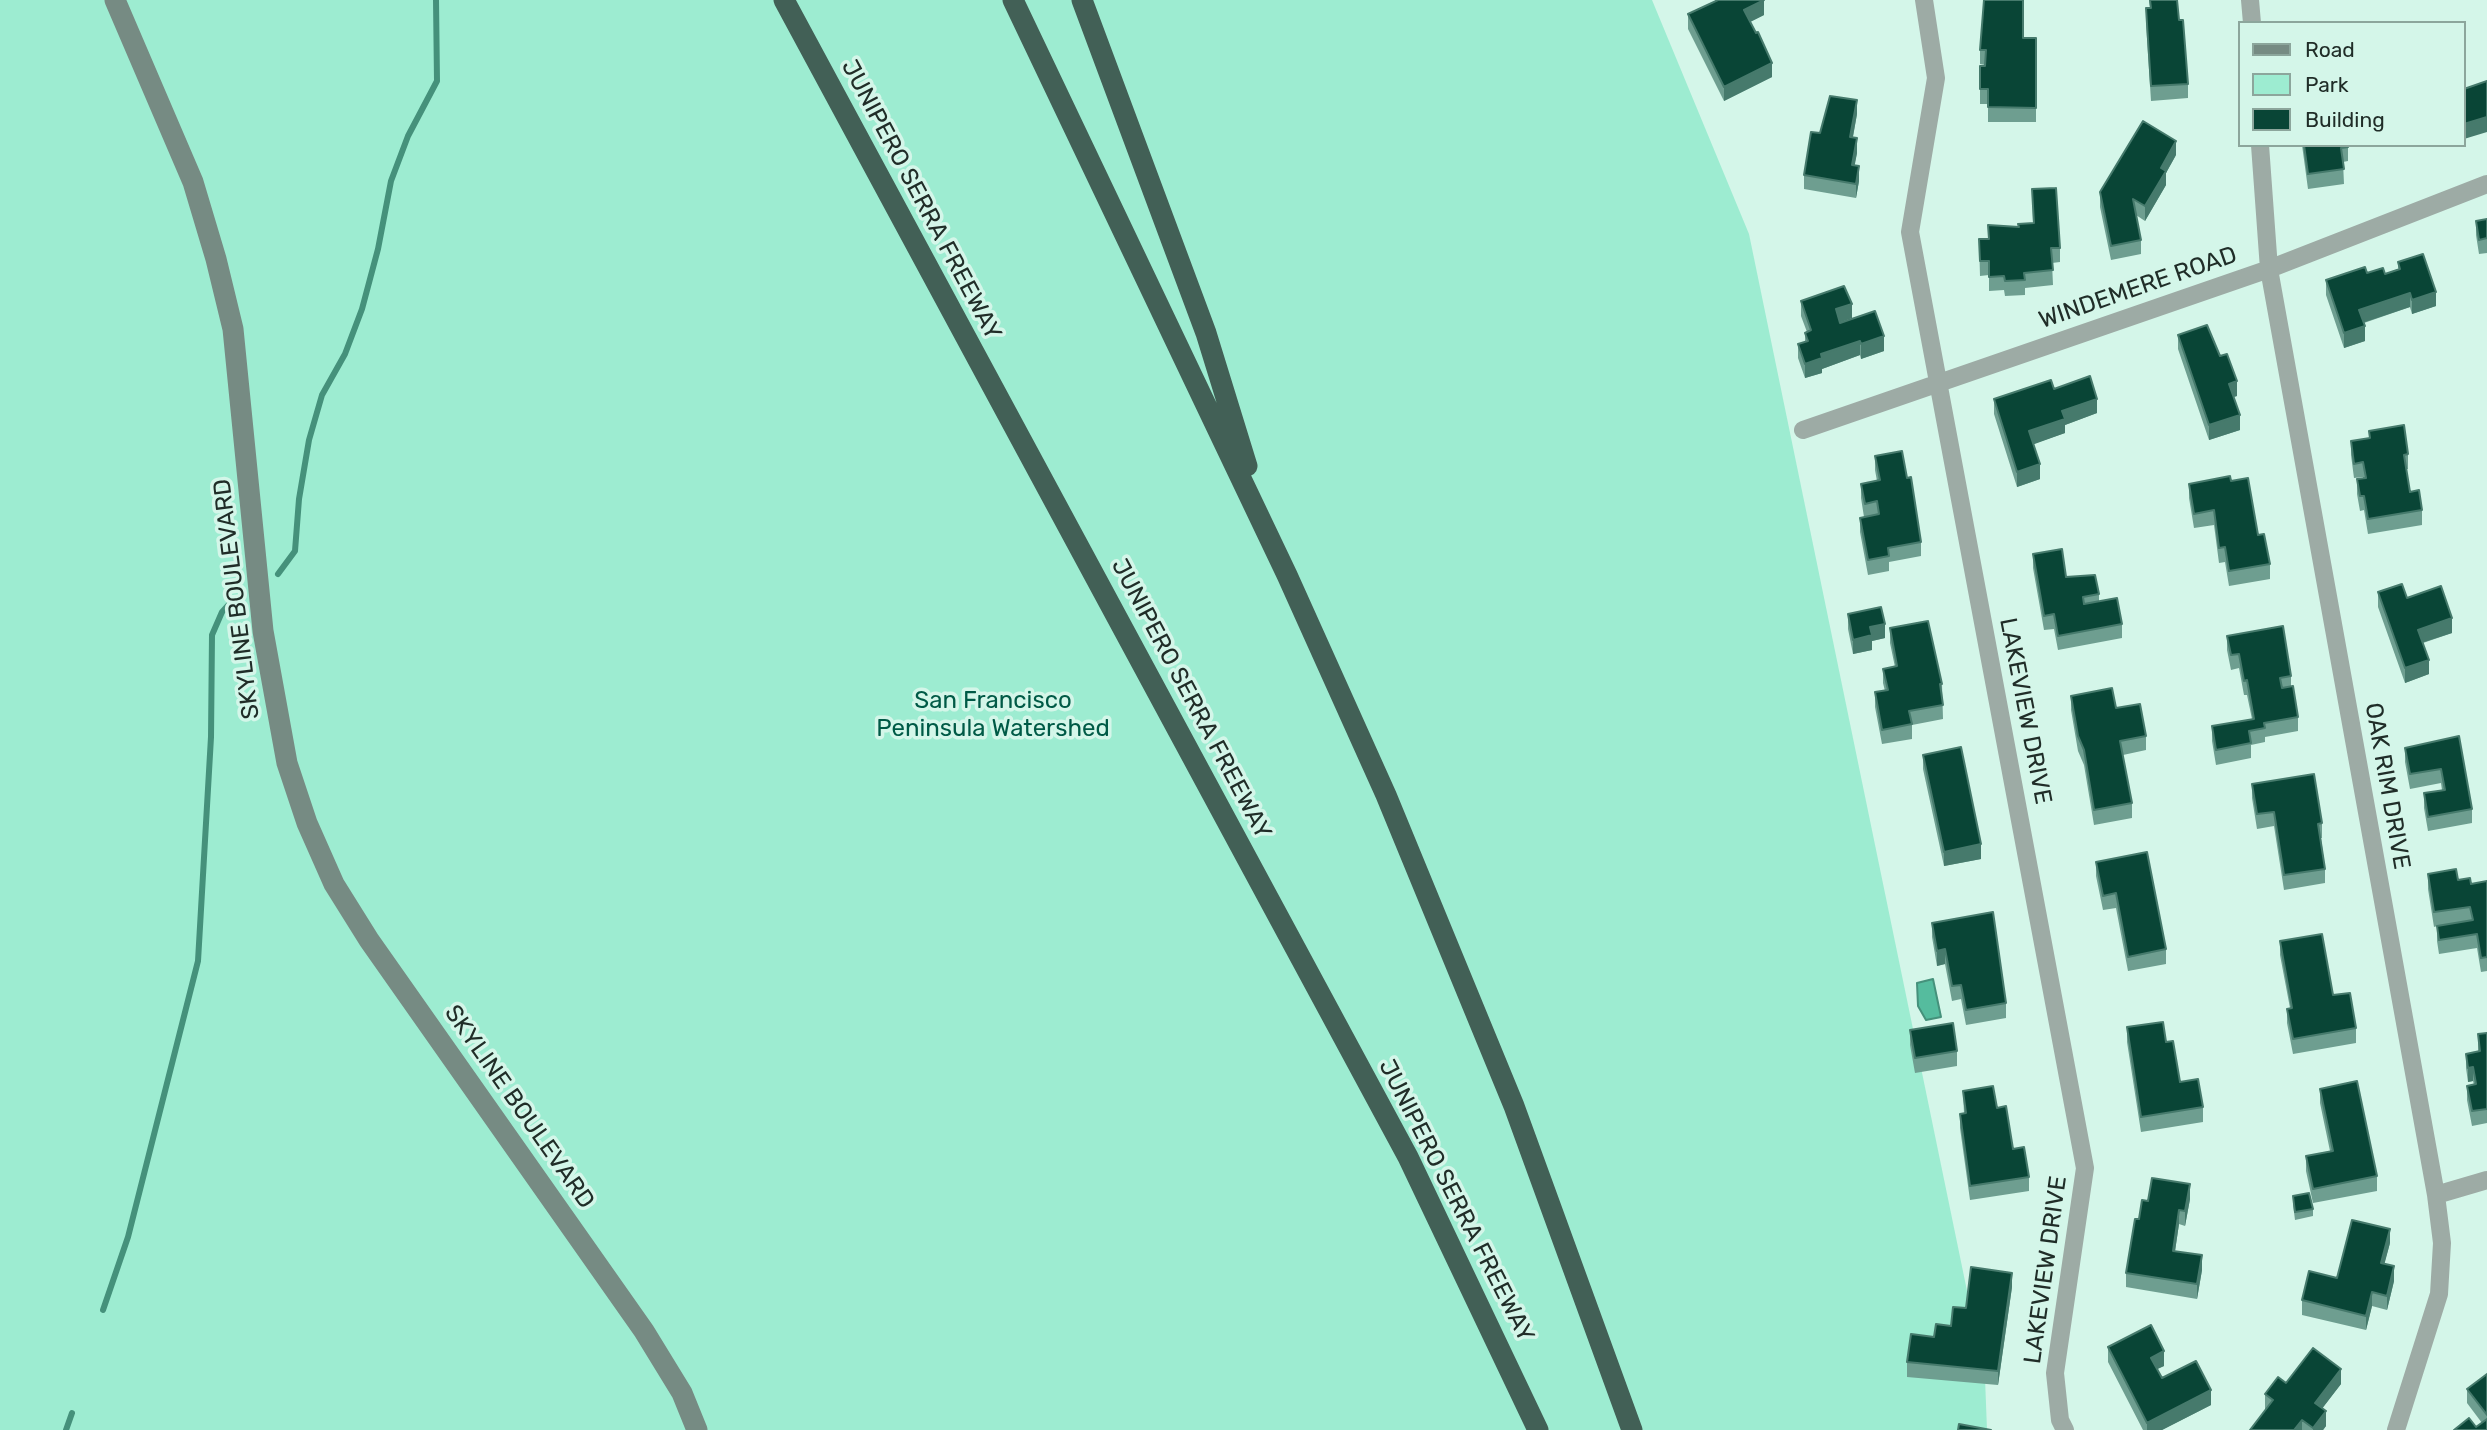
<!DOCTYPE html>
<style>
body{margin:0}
#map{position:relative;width:2487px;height:1430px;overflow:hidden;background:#d4f6e9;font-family:Rubik,sans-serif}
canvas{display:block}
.legend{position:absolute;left:2238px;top:21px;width:228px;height:126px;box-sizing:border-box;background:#d4f6e9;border:2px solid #8ca69c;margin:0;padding:9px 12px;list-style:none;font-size:21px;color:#202d28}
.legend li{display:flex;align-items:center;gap:14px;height:35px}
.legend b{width:35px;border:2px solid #8ca69c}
</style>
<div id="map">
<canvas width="2487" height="1430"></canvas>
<ul class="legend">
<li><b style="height:9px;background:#768b83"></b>Road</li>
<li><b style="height:19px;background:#9decd1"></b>Park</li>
<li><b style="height:19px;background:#094536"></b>Building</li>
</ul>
</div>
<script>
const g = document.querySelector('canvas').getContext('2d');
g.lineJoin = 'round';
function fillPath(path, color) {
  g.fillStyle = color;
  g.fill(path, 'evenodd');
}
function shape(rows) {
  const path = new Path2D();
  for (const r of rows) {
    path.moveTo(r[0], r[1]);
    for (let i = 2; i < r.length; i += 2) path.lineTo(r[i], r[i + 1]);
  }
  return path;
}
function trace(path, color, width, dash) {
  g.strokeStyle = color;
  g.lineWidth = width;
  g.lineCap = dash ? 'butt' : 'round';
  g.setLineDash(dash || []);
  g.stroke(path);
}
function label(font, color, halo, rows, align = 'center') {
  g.font = font + ' Rubik,sans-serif';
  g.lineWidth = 7;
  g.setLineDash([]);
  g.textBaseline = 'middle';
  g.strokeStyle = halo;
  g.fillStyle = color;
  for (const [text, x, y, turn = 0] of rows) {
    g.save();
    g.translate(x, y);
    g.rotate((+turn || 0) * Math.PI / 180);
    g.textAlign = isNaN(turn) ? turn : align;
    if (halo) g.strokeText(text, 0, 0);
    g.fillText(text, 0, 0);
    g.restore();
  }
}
fillPath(shape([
 [0,0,1652,0,1749,234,1985,1378,1987,1430,0,1430]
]), '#9decd1');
const water = shape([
 [1933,979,1941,1017,1926,1020,1918,1006,1917,983,1933,979]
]);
fillPath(water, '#55bc9e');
trace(water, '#45917b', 2);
trace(shape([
 [278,574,295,551,299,499,309,440,322,395,345,354,362,309,378,249,391,181,408,136,437,81,436,0],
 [103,1310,128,1237,198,961,211,737,212,635,222,612,232,601],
 [66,1430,72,1413]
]), '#45917b', 6);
trace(shape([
 [1924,0,1936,78,1910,232,2085,1168,2055,1373,2060,1420,2065,1430],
 [2250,0,2252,23],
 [2260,145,2269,269,2436,1195,2442,1243,2439,1294,2396,1430],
 [1803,430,2269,269,2487,184],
 [2436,1195,2487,1180]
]), '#9daba5', 18);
trace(shape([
 [115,0,193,182,216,259,233,329,263,631,287,763,307,823,334,884,369,940,644,1331,682,1393,697,1430]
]), '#768b83', 21);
trace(shape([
 [784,0,1408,1157,1538,1430],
 [1013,0,1287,575,1386,795,1514,1106,1632,1430],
 [1082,0,1206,333,1247,466]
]), '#426056', 21);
fillPath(shape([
 [1715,0,1764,0,1764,15,1750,22,1772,77,1724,101,1688,29,1688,14,1715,2],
 [2149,0,2177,0,2179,20,2188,84,2188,98,2151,101,2146,23,2146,8,2150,8],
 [2023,38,2036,38,2036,122,1988,122,1988,104,1980,104,1980,66,1985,66,1985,65,1980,64,1980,50],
 [1857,114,1853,137,1857,153,1854,166,1859,181,1856,198,1804,189,1804,175,1820,133],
 [2302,145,2348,145,2348,161,2343,162,2344,184,2308,189],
 [2176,155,2166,173,2166,185,2145,221,2136,215,2141,240,2141,254,2111,260,2100,207,2100,192],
 [2032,189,2060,248,2060,262,2052,263,2053,285,2025,288,2025,295,2005,296,2004,290,1989,291,1989,275,1980,276,1979,239,1988,239,1988,225,2018,227,2033,223],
 [2487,219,2487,253,2479,254,2476,235,2476,221],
 [2398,262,2436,306,2412,314,2410,307,2364,323,2365,341,2344,348,2326,295,2326,280,2367,273,2385,274,2398,269],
 [1801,301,1852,318,1840,322,1884,351,1861,359,1860,355,1822,369,1822,373,1805,378,1798,358,1798,344,1805,342,1805,333,1807,332,1801,316],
 [2178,335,2237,396,2234,397,2240,430,2209,440,2178,349],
 [2054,389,2097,413,2065,425,2065,433,2033,444,2040,479,2017,487,1994,414,1994,399],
 [2369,431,2408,454,2408,469,2406,469,2410,492,2422,510,2422,525,2368,534,2364,510,2360,511,2357,494,2357,479,2363,478,2363,477,2354,478,2351,455,2351,441,2369,438],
 [1875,456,1921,542,1921,556,1889,562,1889,571,1868,575,1860,532,1860,518,1864,517,1861,498,1861,484,1877,481,1875,470],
 [2231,481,2258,535,2270,564,2270,579,2229,586,2225,562,2219,563,2214,525,2194,528,2189,498,2189,484],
 [2033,554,2066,577,2099,594,2099,601,2122,624,2122,638,2058,650,2054,629,2044,630,2033,568],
 [2378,592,2452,633,2423,643,2429,674,2405,683,2378,607],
 [1848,614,1885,638,1872,641,1872,650,1853,654,1848,629],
 [1890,628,1942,684,1943,719,1912,725,1912,739,1882,744,1875,707,1875,692,1885,691,1883,683,1883,669,1895,667,1890,643],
 [2227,636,2291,676,2291,687,2298,717,2298,731,2265,737,2265,742,2251,745,2251,758,2216,765,2212,741,2212,726,2252,719,2247,695,2244,695,2239,668,2231,670,2227,650],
 [2071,696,2116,708,2146,736,2146,750,2123,755,2132,803,2132,818,2094,825,2084,765,2078,751,2071,710],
 [2459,736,2472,809,2472,823,2428,831,2424,808,2424,793,2442,790,2441,783,2410,789,2405,762,2405,748],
 [1923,755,1981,859,1944,866,1923,769],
 [2252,784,2322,823,2322,838,2321,838,2325,869,2325,883,2284,890,2274,826,2257,829,2252,798],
 [2096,862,2166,949,2166,964,2128,971,2116,908,2103,910,2096,876],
 [2428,874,2471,884,2487,881,2487,971,2481,972,2477,948,2439,954,2437,941,2437,926,2434,927,2428,889],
 [1932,923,2006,1003,2006,1018,1966,1025,1961,999,1952,1001,1945,964,1937,966,1932,937],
 [2280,941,2333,995,2356,1028,2356,1043,2293,1054,2287,1023,2287,1009,2290,1008,2280,955],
 [2127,1027,2166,1042,2180,1082,2203,1107,2203,1122,2141,1132,2127,1042],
 [1910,1030,1957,1051,1957,1066,1915,1073,1910,1045],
 [2487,1033,2487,1123,2472,1126,2467,1100,2467,1086,2474,1085,2473,1081,2468,1082,2466,1068,2466,1054,2478,1052,2478,1034],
 [2320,1089,2377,1176,2377,1191,2313,1203,2306,1171,2306,1156,2330,1151,2320,1103],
 [1963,1091,1997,1108,2013,1149,2029,1177,2029,1191,1970,1200,1960,1128,1960,1114,1964,1113],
 [2293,1196,2313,1209,2313,1216,2295,1220,2293,1204],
 [2190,1199,2185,1226,2179,1224,2175,1251,2202,1270,2197,1299,2126,1287,2126,1273,2139,1219,2148,1201],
 [2390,1243,2384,1264,2394,1281,2387,1310,2372,1306,2366,1330,2302,1315,2302,1300,2337,1278],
 [2012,1287,1998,1385,1907,1377,1907,1362,1934,1337,1951,1326,1966,1308],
 [2108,1347,2164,1366,2157,1369,2162,1378,2211,1405,2162,1430,2143,1430,2108,1362],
 [2487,1374,2487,1430,2476,1427,2482,1423,2467,1403,2467,1389],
 [2286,1383,2341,1384,2322,1408,2326,1426,2323,1430,2250,1430,2266,1409,2265,1409,2265,1394]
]), '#6e9e90');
fillPath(shape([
 [1764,0,1764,15,1744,25,1744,10],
 [1772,63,1772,77,1724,101,1724,87],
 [1857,100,1857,114,1850,152,1850,137],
 [2487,117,2487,132,2464,139,2464,124],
 [1857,138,1857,153,1852,180,1852,165],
 [2176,141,2176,155,2166,173,2166,185,2145,221,2145,206,2161,168],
 [1859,166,1859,181,1856,198,1856,184],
 [2436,292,2436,306,2412,314,2412,300],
 [2410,293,2410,307,2359,324,2359,310],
 [1852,304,1852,318,1836,324,1836,309],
 [2365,326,2365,341,2344,348,2344,333],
 [1884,336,1884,351,1861,359,1861,344],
 [1860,341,1860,355,1822,369,1822,373,1805,378,1805,364,1821,354],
 [2237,381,2237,396,2229,398,2229,384],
 [2097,399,2097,413,2065,425,2065,433,2029,446,2029,431,2062,411],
 [2240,415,2240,430,2209,440,2209,425],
 [2040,464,2040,479,2017,487,2017,472],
 [2452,618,2452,633,2418,644,2418,630],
 [1885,624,1885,638,1872,641,1872,650,1853,654,1853,640,1870,627],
 [2429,660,2429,674,2405,683,2405,668],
 [1981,844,1981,859,1944,866,1944,852],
 [1945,949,1945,964,1937,966,1937,951],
 [2473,1067,2473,1081,2468,1082,2468,1068],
 [2190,1184,2190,1199,2185,1226,2185,1211],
 [2179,1210,2179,1224,2173,1265,2173,1251],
 [2390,1229,2390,1243,2381,1277,2381,1263],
 [2202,1255,2202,1270,2197,1299,2197,1284],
 [2394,1266,2394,1281,2387,1310,2387,1296],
 [2012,1273,2012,1287,1998,1385,1998,1371],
 [2372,1292,2372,1306,2366,1330,2366,1316],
 [2164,1351,2164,1366,2151,1372,2151,1358],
 [2341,1369,2341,1384,2315,1418,2315,1403],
 [2211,1390,2211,1405,2162,1430,2147,1430,2147,1423],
 [2326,1411,2326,1426,2323,1430,2313,1430,2313,1428],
 [2302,1420,2302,1430,2294,1430]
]), '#467a6c');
const building = shape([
 [1718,0,1764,0,1744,10,1756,33,1758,32,1772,63,1724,87,1688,14,1718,0],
 [1984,0,2023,0,2023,38,2036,38,2036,108,1988,107,1988,89,1980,89,1980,66,1985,66,1986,50,1980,50,1984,0],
 [2150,0,2177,0,2179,20,2183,20,2188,84,2151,86,2146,8,2151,8,2150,0],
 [2487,81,2487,117,2464,124,2464,89,2487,81],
 [1830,96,1857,100,1850,137,1857,138,1852,165,1859,166,1856,184,1804,175,1811,132,1820,133,1830,96],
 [2143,121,2176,141,2161,168,2166,171,2145,206,2133,199,2141,240,2111,246,2100,192,2143,121],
 [2304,145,2348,145,2348,147,2341,148,2344,169,2308,174,2304,145],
 [2056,188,2060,248,2051,248,2053,270,2024,273,2025,280,2005,281,2004,276,1989,277,1989,261,1980,261,1979,239,1989,239,1988,225,2019,227,2018,224,2034,223,2032,189,2056,188],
 [2487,219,2487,238,2479,240,2476,221,2487,219],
 [2423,254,2436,292,2412,300,2410,293,2359,310,2365,326,2344,333,2326,280,2365,267,2367,273,2383,268,2385,274,2400,269,2398,262,2423,254],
 [1844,286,1852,304,1836,309,1840,323,1875,311,1884,336,1861,344,1860,341,1821,354,1822,358,1805,364,1798,344,1808,341,1805,333,1811,330,1801,301,1844,286],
 [2207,325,2220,356,2227,354,2237,381,2229,384,2240,415,2209,425,2178,335,2207,325],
 [2090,376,2097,399,2062,411,2065,419,2029,431,2040,464,2017,472,1994,399,2051,380,2054,389,2090,376],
 [2404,425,2408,454,2404,455,2410,492,2419,490,2422,510,2368,519,2364,496,2360,496,2357,479,2366,478,2363,462,2354,464,2351,441,2370,438,2369,431,2404,425],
 [1902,451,1907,478,1911,477,1921,542,1888,548,1889,556,1868,560,1860,518,1879,514,1877,501,1865,504,1861,484,1880,480,1875,456,1902,451],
 [2230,476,2231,481,2248,478,2258,535,2264,534,2270,564,2229,571,2225,547,2219,548,2214,510,2194,514,2189,484,2230,476],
 [2062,549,2066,577,2095,575,2099,594,2083,597,2084,604,2117,598,2122,624,2058,636,2054,614,2044,616,2033,554,2062,549],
 [2402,584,2407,598,2441,586,2452,618,2418,630,2429,660,2405,668,2378,592,2402,584],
 [1881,607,1885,624,1870,627,1872,635,1853,640,1848,614,1881,607],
 [1928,621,1942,684,1940,684,1943,705,1909,711,1912,724,1882,730,1875,692,1888,690,1883,669,1897,666,1890,628,1928,621],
 [2283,626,2291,676,2280,678,2282,688,2293,686,2298,717,2264,723,2265,728,2249,731,2251,743,2216,750,2212,726,2254,719,2247,680,2244,681,2239,654,2231,655,2227,636,2283,626],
 [2112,688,2116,708,2140,704,2146,736,2120,741,2132,803,2094,810,2084,750,2078,736,2071,696,2112,688],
 [2459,736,2472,809,2428,817,2424,793,2445,790,2441,769,2410,774,2405,748,2459,736],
 [1961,747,1981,844,1944,852,1923,755,1961,747],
 [2314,774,2322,823,2318,824,2325,869,2284,875,2274,812,2257,814,2252,784,2314,774],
 [2147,852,2166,949,2128,957,2116,893,2103,896,2096,862,2147,852],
 [2456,869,2458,880,2470,878,2471,884,2487,881,2487,957,2481,958,2477,934,2439,940,2437,926,2473,920,2470,907,2434,912,2428,874,2456,869],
 [1993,912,2006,1003,1966,1010,1961,985,1952,986,1945,949,1937,951,1932,923,1993,912],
 [2322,934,2333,995,2350,993,2356,1028,2293,1039,2287,1009,2292,1008,2280,941,2322,934],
 [2163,1022,2166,1042,2173,1041,2180,1082,2198,1079,2203,1107,2141,1117,2127,1027,2163,1022],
 [1953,1023,1957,1051,1915,1058,1910,1030,1953,1023],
 [2487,1033,2487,1109,2472,1111,2467,1086,2476,1084,2473,1067,2468,1068,2466,1054,2480,1051,2478,1034,2487,1033],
 [2357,1081,2377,1176,2313,1189,2306,1156,2333,1151,2320,1089,2357,1081],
 [1993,1086,1997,1108,2006,1106,2013,1149,2024,1147,2029,1177,1970,1186,1960,1114,1966,1113,1963,1091,1993,1086],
 [2152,1178,2190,1184,2185,1211,2179,1210,2173,1251,2202,1255,2197,1284,2126,1273,2135,1219,2139,1219,2142,1200,2148,1201,2152,1178],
 [2309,1193,2313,1209,2295,1212,2293,1196,2309,1193],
 [2352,1220,2390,1229,2381,1263,2394,1266,2387,1296,2372,1292,2366,1316,2302,1300,2309,1271,2337,1278,2352,1220],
 [1971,1267,2012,1273,1998,1371,1907,1362,1911,1334,1934,1337,1936,1324,1951,1326,1953,1307,1966,1308,1971,1267],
 [2151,1325,2164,1351,2151,1358,2162,1378,2196,1361,2211,1390,2147,1423,2108,1347,2151,1325],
 [2313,1348,2341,1369,2315,1403,2326,1411,2313,1428,2302,1420,2294,1430,2250,1430,2273,1400,2265,1394,2278,1377,2286,1383,2313,1348],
 [2487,1374,2487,1415,2467,1389,2487,1374],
 [2469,1418,2476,1427,2487,1419,2487,1430,2454,1430,2469,1418],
 [1959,1424,1991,1430,1958,1430,1959,1424]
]);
fillPath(building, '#094536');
trace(building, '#467a6c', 2);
label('24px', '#202d28', '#d4f6e9', [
 ["JUNIPERO SERRA FREEWAY",921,200,62],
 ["WINDEMERE ROAD",2138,288,-19],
 ["SKYLINE BOULEVARD",237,599,-97],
 ["JUNIPERO SERRA FREEWAY",1191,699,62],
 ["LAKEVIEW DRIVE",2025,711,79],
 ["OAK RIM DRIVE",2387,786,80],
 ["SKYLINE BOULEVARD",519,1107,55],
 ["JUNIPERO SERRA FREEWAY",1456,1201,63],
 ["LAKEVIEW DRIVE",2046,1270,-82]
]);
label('24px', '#005a46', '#d4f6e9', [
 ["San Francisco",993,701],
 ["Peninsula Watershed",993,729]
]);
</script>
